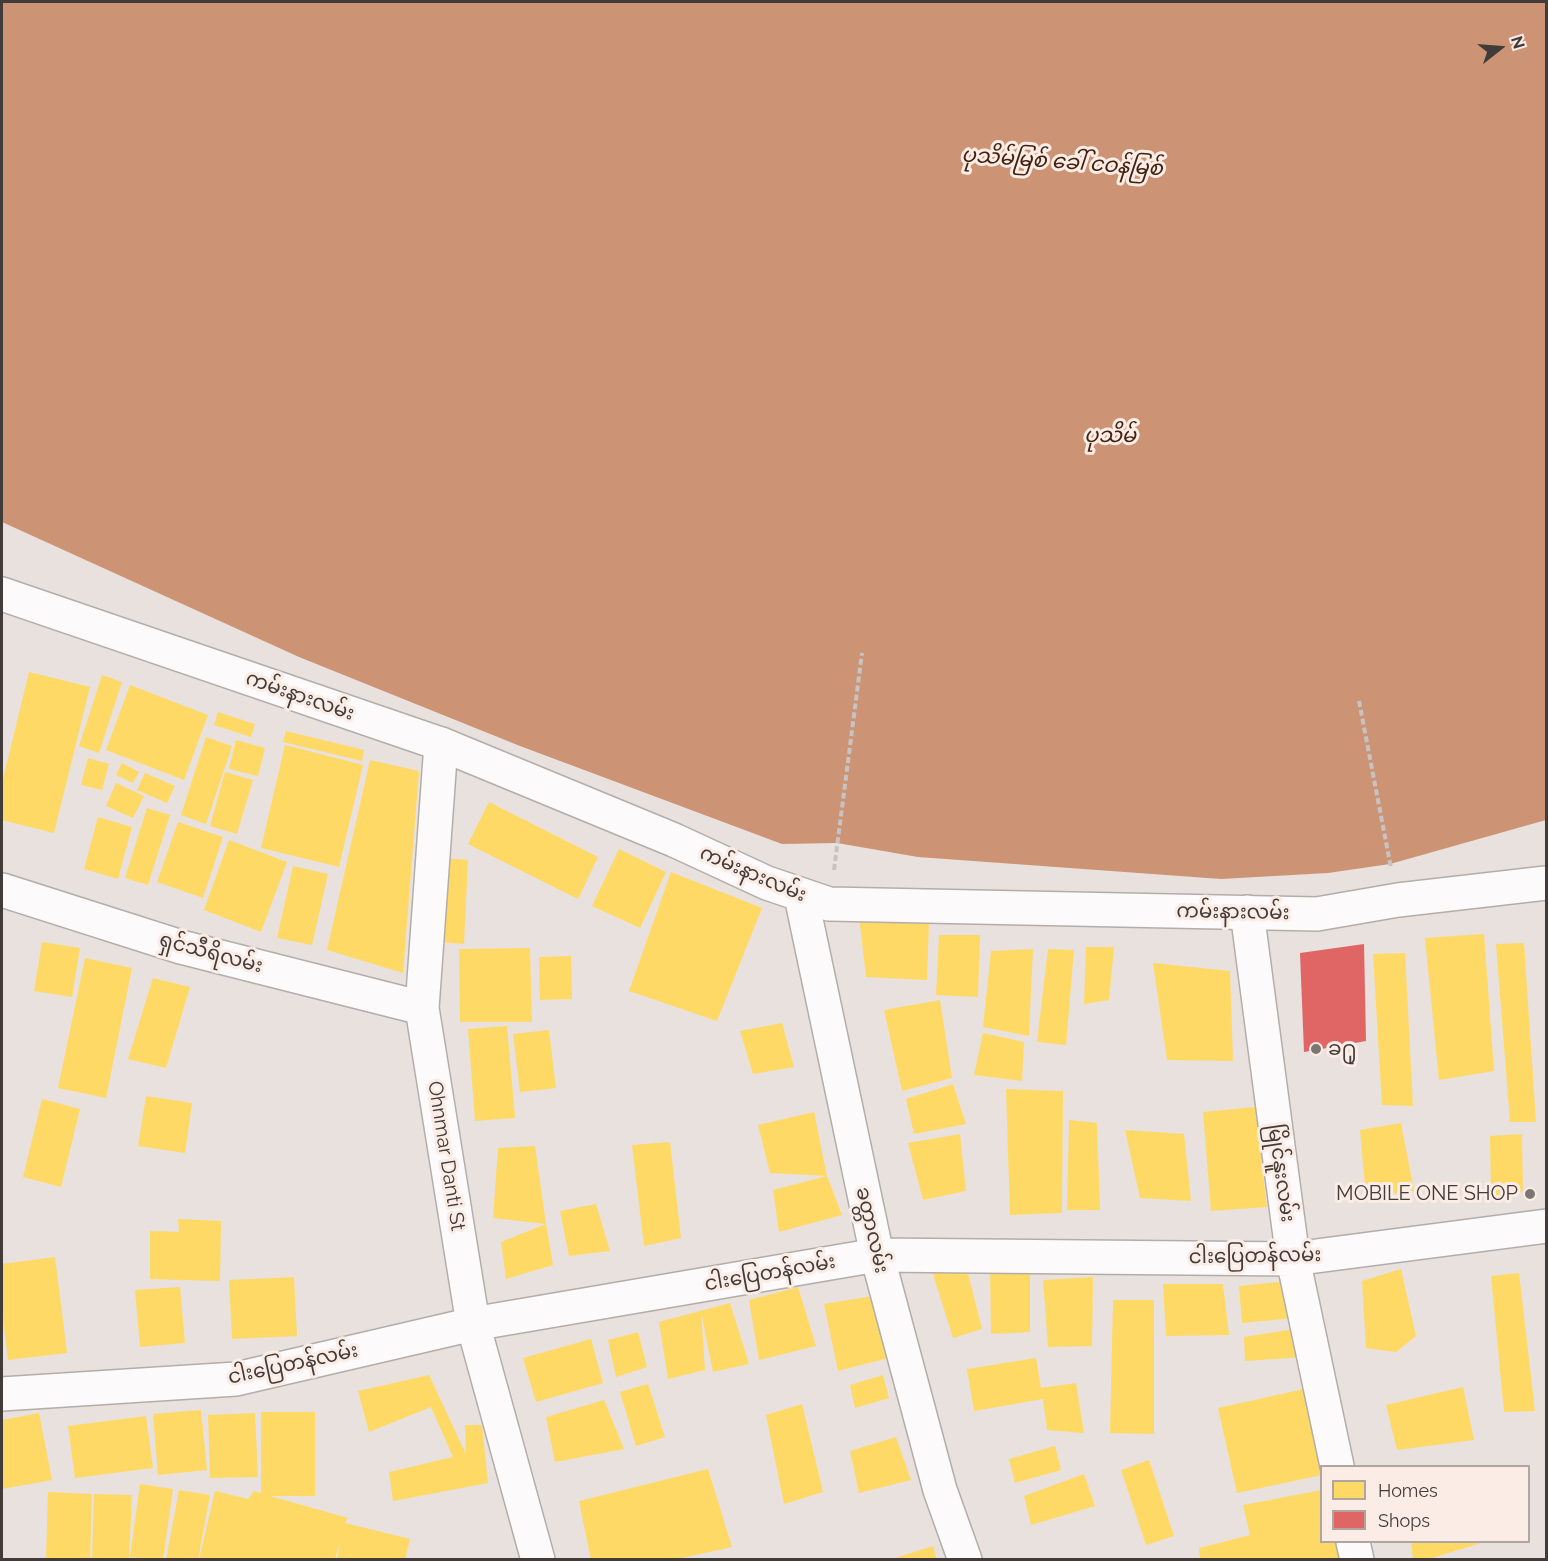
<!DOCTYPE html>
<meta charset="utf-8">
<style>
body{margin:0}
#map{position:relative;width:1548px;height:1561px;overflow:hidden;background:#e9e1dd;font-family:Raleway,sans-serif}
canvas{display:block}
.frame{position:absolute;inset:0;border:3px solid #413b39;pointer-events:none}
.legend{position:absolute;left:1320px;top:1465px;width:210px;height:78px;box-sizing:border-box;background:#fbece5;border:2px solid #b1a5a0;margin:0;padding:8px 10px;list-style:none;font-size:18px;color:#413b39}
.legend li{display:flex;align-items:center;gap:12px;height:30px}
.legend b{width:30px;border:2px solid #b1a5a0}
.north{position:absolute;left:1470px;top:18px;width:60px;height:60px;-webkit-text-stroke:4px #fbece5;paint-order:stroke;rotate:73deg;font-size:16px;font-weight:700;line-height:24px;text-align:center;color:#413b39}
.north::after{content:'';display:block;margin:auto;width:21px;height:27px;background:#413b39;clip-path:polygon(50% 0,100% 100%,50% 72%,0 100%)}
</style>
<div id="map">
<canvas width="1548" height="1561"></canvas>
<div class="frame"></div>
<ul class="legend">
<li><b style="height:16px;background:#ffd966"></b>Homes</li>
<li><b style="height:16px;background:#e06666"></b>Shops</li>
</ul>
<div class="north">N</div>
</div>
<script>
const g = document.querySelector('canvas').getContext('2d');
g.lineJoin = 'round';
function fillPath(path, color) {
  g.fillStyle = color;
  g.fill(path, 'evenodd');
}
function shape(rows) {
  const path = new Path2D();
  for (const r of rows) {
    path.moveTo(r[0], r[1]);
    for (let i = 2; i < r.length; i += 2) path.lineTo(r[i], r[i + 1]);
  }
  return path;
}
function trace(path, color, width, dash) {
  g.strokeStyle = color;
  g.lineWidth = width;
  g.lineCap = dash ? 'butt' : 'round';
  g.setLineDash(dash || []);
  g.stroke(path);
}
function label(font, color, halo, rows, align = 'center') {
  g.font = font + ' Raleway,"Noto Sans Myanmar",sans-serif';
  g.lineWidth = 6;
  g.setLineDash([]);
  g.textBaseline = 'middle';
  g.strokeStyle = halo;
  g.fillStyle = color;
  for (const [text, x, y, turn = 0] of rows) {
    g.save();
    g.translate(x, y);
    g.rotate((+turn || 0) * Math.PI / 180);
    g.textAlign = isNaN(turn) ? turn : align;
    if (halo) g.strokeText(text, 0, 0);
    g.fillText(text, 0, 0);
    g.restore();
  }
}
fillPath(shape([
 [2,2,1546,2,1546,820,1390,864,1328,873,1221,879,918,857,837,843,782,844,520,746,299,657,2,522]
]), '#cd9375');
fillPath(shape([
 [29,672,90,687,54,833,2,820,2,783],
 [102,675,122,682,99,753,79,746],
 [130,685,208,715,184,780,106,750],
 [218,712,255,724,251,737,214,725],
 [286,731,364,750,362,761,283,742],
 [206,737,232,746,206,824,181,815],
 [236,740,265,748,258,776,229,769],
 [285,745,363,765,339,867,261,848],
 [88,758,109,764,102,790,81,785],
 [370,760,419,771,403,973,327,950],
 [122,763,139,772,133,783,116,775],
 [225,772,253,780,237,834,210,826],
 [145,773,175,786,167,803,137,790],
 [116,783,144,796,133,818,106,806],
 [489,802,598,857,578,899,468,844],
 [147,808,170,815,148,885,125,878],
 [98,817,132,827,118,879,84,869],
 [178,822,223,837,203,898,157,882],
 [229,840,287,862,261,932,204,910],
 [619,849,666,872,640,928,592,906],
 [443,858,468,860,464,944,438,942],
 [293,866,328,874,312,945,277,938],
 [671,872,762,908,717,1021,629,991],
 [859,916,929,921,927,980,866,977],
 [1484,934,1494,1071,1439,1080,1425,938],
 [939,935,980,935,978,997,936,995],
 [42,942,80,948,72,997,34,991],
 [1524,943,1536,1122,1510,1122,1496,944],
 [1086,947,1114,947,1109,1000,1084,1004],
 [530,948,532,1022,460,1022,459,949],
 [1033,949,1029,1036,983,1027,991,951],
 [1048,949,1074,950,1066,1045,1037,1042],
 [1405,953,1413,1106,1382,1105,1373,954],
 [571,956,572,999,540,1000,539,957],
 [85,958,132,968,106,1098,58,1088],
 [1153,963,1230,971,1233,1061,1167,1060],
 [153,978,190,987,166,1068,128,1059],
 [940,1000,952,1078,902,1091,884,1010],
 [782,1023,794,1067,753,1074,740,1031],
 [507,1026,515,1118,475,1121,468,1029],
 [549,1030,556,1088,520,1092,513,1034],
 [983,1033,1024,1042,1022,1081,974,1075],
 [953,1084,966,1124,914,1134,906,1099],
 [1006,1089,1063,1091,1062,1213,1010,1215],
 [146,1096,192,1103,185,1153,138,1146],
 [42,1099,80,1109,61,1187,23,1177],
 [1255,1107,1267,1207,1211,1211,1203,1112],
 [814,1112,827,1176,770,1173,758,1125],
 [1069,1120,1097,1123,1100,1210,1067,1210],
 [1401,1123,1414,1191,1366,1197,1360,1130],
 [1125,1130,1184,1134,1191,1201,1140,1198],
 [960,1134,966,1191,923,1200,908,1143],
 [1522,1134,1523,1191,1491,1197,1490,1136],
 [670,1142,681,1238,644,1246,632,1145],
 [535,1146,546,1224,493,1218,498,1148],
 [827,1176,842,1215,779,1232,773,1190],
 [596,1204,610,1251,569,1256,560,1211],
 [178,1219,221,1221,220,1281,150,1279,150,1231,179,1232],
 [546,1224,553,1265,506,1279,501,1242],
 [55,1257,67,1353,8,1360,2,1311,2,1264],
 [964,1257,982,1329,953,1338,930,1265],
 [990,1267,1030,1269,1030,1332,991,1334],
 [1401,1269,1416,1336,1396,1352,1366,1348,1362,1281],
 [1519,1273,1535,1411,1504,1412,1491,1276],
 [294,1277,297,1336,232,1339,229,1280],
 [1093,1277,1092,1346,1048,1347,1043,1280],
 [1290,1281,1293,1318,1242,1323,1239,1286],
 [1163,1284,1223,1284,1229,1335,1166,1336],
 [180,1287,185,1343,140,1347,135,1290],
 [798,1287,816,1346,759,1360,749,1300],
 [873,1296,892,1357,838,1371,824,1304],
 [1113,1300,1154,1300,1154,1434,1110,1433],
 [730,1303,749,1364,713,1372,701,1312,705,1370,668,1379,659,1322],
 [1294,1329,1304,1357,1245,1361,1244,1337],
 [638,1332,647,1367,616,1377,608,1340],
 [591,1339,603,1383,536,1402,523,1358],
 [1036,1358,1041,1388,1076,1383,1084,1433,1047,1430,1043,1399,974,1411,967,1369],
 [429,1375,466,1454,465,1425,482,1425,488,1483,393,1501,389,1472,453,1457,431,1407,369,1432,358,1391],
 [883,1375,889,1398,855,1408,850,1385],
 [648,1384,665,1437,636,1446,620,1392],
 [1313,1387,1322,1475,1237,1493,1218,1408],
 [1463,1387,1474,1440,1397,1450,1386,1405],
 [604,1400,624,1449,555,1462,546,1417],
 [802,1404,823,1492,784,1504,766,1415],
 [201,1410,207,1470,158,1475,153,1414],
 [261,1412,315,1412,315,1496,270,1496,348,1518,345,1523,410,1539,405,1560,337,1560,340,1542,335,1560,199,1560,215,1491,248,1499,254,1491,261,1493],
 [39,1413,52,1480,2,1489,2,1420],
 [255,1413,258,1477,210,1478,208,1415],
 [146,1416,153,1468,75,1478,68,1426],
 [896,1437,911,1480,859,1493,850,1451],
 [1055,1446,1061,1470,1015,1483,1009,1459],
 [1149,1460,1174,1536,1146,1545,1121,1470],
 [708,1469,732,1547,673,1560,591,1560,579,1501],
 [1084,1474,1095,1506,1031,1525,1024,1496],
 [140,1484,173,1489,163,1560,130,1557],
 [179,1490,210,1495,198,1560,166,1560],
 [1322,1490,1322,1542,1340,1542,1344,1560,1200,1560,1199,1548,1250,1535,1243,1505],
 [48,1492,92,1494,90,1560,46,1560],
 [94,1494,132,1495,129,1560,92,1560],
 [1411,1542,1484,1542,1426,1560,1413,1560],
 [933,1546,937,1560,892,1560,892,1559]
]), '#ffd966');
fillPath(shape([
 [1364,944,1366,1041,1304,1052,1300,953]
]), '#e06666');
const street = shape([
 [441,744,422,1008,473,1324,538,1560],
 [2,890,181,947,422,1008],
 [801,896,877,1255,940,1490,965,1560],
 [1247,912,1293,1259,1337,1466],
 [2,1394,236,1379,473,1324,877,1255,1293,1259,1546,1226],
 [1353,1542,1357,1560]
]);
const secondary = shape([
 [2,594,441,744,674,840,767,883,829,904,1317,914,1398,900,1546,883]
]);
trace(street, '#b3adaa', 36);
trace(secondary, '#b3adaa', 36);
trace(shape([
 [1359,701,1391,868],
 [834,870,862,653]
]), '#c6c3c2', 4, [6, 3]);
trace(street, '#fcfafa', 33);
trace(secondary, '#fcfafa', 33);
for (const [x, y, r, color] of [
 [1316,1049,6,"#7c7572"],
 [1530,1194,6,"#7c7572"]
]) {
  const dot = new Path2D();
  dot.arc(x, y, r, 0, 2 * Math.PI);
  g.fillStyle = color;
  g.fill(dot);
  trace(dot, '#fbece5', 2);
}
label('20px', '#413b39', '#fbece5', [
 ["ကမ်းနားလမ်း",300,696,19],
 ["ကမ်းနားလမ်း",753,874,23],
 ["ကမ်းနားလမ်း",1233,912,1],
 ["ရှင်သီရိလမ်း",211,953,15],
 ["Ohnmar Danti St",446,1156,81],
 ["မြိုင်နူးလမ်း",1281,1173,82],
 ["ခတ္တာလမ်း",872,1230,77],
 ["ငါးပြေတန်လမ်း",1255,1256,-1],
 ["ငါးပြေတန်လမ်း",770,1273,-10],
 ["ငါးပြေတန်လမ်း",293,1364,-12]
]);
label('20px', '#413b39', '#fbece5', [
 ["ခ႐ု",1328,1049],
 ["MOBILE ONE SHOP",1518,1194,"right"]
], 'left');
label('italic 21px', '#422110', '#fbece5', [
 ["ပုသိမ်မြစ် ခေါ် ငဝန်မြစ်",1062,162,4],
 ["ပုသိမ်",1110,436]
]);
</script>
